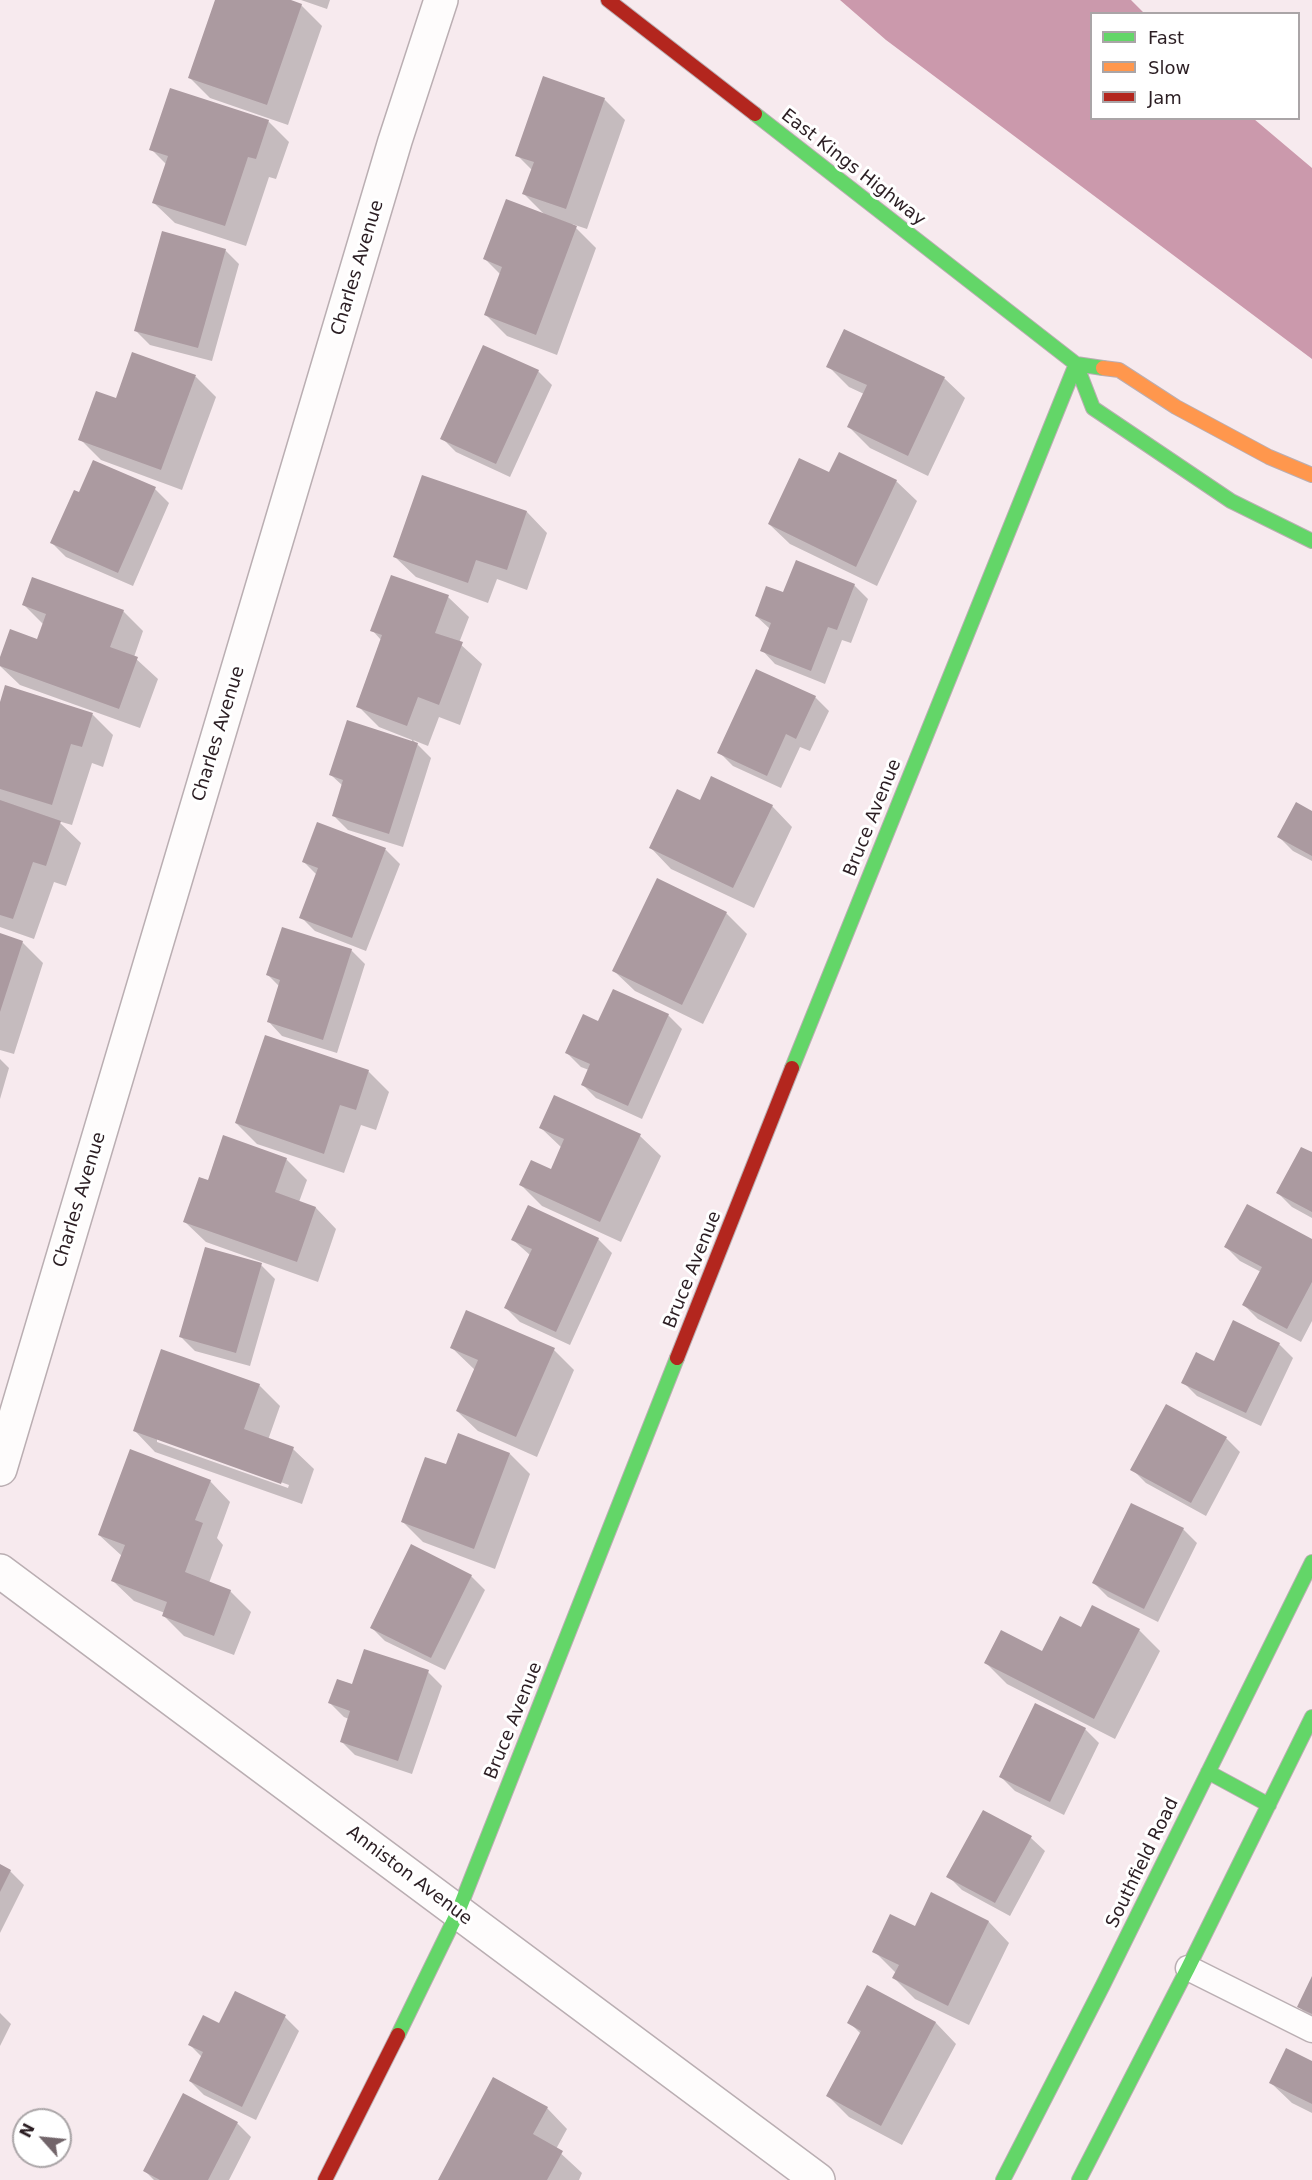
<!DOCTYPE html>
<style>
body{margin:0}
#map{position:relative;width:1312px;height:2180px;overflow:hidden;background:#f7eaee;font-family:"DejaVu Sans",sans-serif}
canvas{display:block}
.legend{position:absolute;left:1090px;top:12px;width:210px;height:108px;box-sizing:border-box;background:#fff;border:2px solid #aaa5a7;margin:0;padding:8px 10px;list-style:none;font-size:18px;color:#2b1e23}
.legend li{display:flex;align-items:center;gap:12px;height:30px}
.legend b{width:30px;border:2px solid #aaa5a7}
.north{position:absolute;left:12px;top:2108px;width:60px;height:60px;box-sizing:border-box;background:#fff;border:2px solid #aaa5a7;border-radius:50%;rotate:297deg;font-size:16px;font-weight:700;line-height:24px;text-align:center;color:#2b1e23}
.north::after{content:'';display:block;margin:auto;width:21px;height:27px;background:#72656a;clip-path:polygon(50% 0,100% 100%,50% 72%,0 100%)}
</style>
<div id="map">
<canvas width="1312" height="2180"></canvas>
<ul class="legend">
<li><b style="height:8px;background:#63d668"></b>Fast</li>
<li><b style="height:8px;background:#ff974d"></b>Slow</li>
<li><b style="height:8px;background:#b3261e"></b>Jam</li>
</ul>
<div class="north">N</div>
</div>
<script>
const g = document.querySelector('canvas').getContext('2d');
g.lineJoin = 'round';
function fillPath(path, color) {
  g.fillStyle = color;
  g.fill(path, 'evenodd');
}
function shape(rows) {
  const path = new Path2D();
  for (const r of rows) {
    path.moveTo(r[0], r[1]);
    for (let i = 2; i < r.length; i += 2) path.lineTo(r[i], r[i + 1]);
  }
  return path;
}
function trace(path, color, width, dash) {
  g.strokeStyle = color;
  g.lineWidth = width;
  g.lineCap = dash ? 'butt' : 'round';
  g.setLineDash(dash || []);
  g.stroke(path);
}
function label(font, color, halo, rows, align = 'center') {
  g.font = font + ' "DejaVu Sans",sans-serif';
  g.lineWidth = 6;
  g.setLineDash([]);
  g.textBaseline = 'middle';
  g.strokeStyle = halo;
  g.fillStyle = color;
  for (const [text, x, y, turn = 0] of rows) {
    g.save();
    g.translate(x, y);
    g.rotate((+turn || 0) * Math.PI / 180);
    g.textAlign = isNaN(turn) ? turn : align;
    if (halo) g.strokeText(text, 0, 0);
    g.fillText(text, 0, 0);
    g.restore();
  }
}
fillPath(shape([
 [840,0,1131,0,1144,13,1092,14,1092,118,1254,119,1312,168,1312,359,886,40]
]), '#cb99ac');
fillPath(shape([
 [216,0,286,0,301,5,322,26,288,125,210,98,190,78],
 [301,0,330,0,327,9],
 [604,99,625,120,587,229,572,224,596,248,557,355,507,336,486,315,501,275,485,259,547,217,524,194,532,170,517,155],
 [268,121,289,142,276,179,269,177,246,246,175,223,154,203,167,165,151,149],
 [225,250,239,264,212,361,150,345,136,331],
 [133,354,196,377,216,397,182,490,101,460,80,439,116,400],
 [828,366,944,378,965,398,928,476,870,448,849,427,864,394,849,387],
 [538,371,552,385,510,477,456,452,442,438],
 [94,462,155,489,169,503,133,586,66,557,52,543,79,494],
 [423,477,527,512,547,533,527,590,497,579,488,603,416,577,395,557],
 [896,481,917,501,877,586,790,544,769,524],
 [854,585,868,599,851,643,842,640,825,684,775,664,762,650,770,629,756,616,784,594],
 [448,597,469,617,459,643,482,664,460,725,439,717,428,746,413,740,431,758,403,847,348,830,334,816,343,786,331,775,412,742,412,740,379,727,358,706,382,641,372,630],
 [24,605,123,611,143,631,134,657,158,679,140,728,20,685,0,666,0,662,38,641,44,625],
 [6,687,93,715,113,735,103,767,92,763,72,825,58,821,81,843,66,886,54,882,34,939,0,927,0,707],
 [815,697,829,711,810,751,800,747,781,788,733,766,719,752],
 [701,802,772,806,792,827,754,908,671,869,651,848],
 [1312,812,1312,861,1293,851,1279,837],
 [318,824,386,850,400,864,366,951,315,931,301,917,317,875,304,862],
 [726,913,747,934,703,1024,635,991,614,971],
 [0,935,22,942,43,963,14,1054,0,1050],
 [351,950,365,964,337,1053,282,1036,269,1022,280,987,268,975],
 [668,1015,682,1029,642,1119,596,1098,582,1084,589,1070,581,1067,567,1053,599,1023],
 [0,1059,9,1068,0,1099],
 [368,1071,389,1092,376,1130,361,1125,344,1173,257,1144,236,1123],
 [541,1128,640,1136,661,1156,621,1242,542,1206,521,1185,552,1171,562,1148],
 [1312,1154,1312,1218,1292,1207,1278,1193],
 [286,1159,307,1180,299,1202,316,1208,336,1229,318,1282,206,1242,185,1222,209,1182],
 [598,1239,612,1253,570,1345,520,1322,506,1308,530,1255,513,1240],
 [1312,1241,1312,1321,1301,1342,1258,1319,1244,1305,1261,1272,1240,1261,1226,1247],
 [261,1265,275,1279,250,1366,195,1351,181,1337],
 [1279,1344,1293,1358,1261,1426,1197,1396,1183,1382,1214,1363],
 [451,1347,554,1350,574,1370,537,1457,478,1431,457,1411,475,1370],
 [259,1385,280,1406,268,1440,293,1449,314,1469,302,1504,155,1452,135,1431],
 [157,1438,289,1485,288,1488,157,1442],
 [1226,1438,1240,1452,1206,1516,1146,1483,1132,1469],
 [510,1454,530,1474,495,1569,423,1542,402,1521,447,1466],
 [210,1481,230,1502,217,1538,223,1545,209,1583,230,1591,251,1612,234,1655,184,1636,164,1616,165,1613,134,1601,113,1581,122,1556,99,1535],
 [1183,1529,1197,1543,1158,1622,1108,1597,1094,1583],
 [471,1576,485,1590,445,1670,385,1641,371,1627],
 [1093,1607,1139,1630,1160,1651,1115,1739,1007,1684,986,1663,1043,1653,1082,1629],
 [428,1672,442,1686,412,1774,355,1755,341,1741,349,1719,344,1717,330,1703,353,1686],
 [1085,1729,1099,1743,1064,1815,1015,1791,1001,1777],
 [1031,1838,1045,1851,1010,1916,962,1890,948,1876],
 [0,1866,10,1871,24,1885,0,1933],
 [932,1894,989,1922,1009,1943,969,2025,915,1999,894,1978,896,1973,874,1951,915,1928],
 [1312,1980,1312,2020,1299,2007],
 [867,1987,936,2023,956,2044,902,2145,849,2117,828,2096,861,2034,849,2022],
 [235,1993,285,2017,299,2031,256,2120,204,2095,190,2081,202,2057,190,2045,220,2025],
 [0,2013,11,2024,0,2046],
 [1312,2063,1312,2113,1292,2103,1271,2083],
 [547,2108,567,2129,556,2149,582,2173,579,2180,439,2180],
 [237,2123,251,2137,229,2180,154,2180,145,2171]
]), '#0003');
fillPath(shape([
 [215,0,291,0,302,4,267,105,188,78],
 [543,76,605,98,566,209,522,194,534,162,515,156],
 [170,88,269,120,256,159,248,157,225,226,152,203,168,156,149,150],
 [506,199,577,226,536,335,484,315,502,267,483,259],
 [162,231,226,249,198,348,134,331],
 [844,329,945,377,908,456,847,427,867,385,826,367],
 [483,345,539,370,496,464,440,439],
 [132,352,196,375,161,470,78,440,96,391,116,398],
 [839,452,897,480,856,567,768,524,799,458,829,472],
 [93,460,156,487,118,573,50,543,74,490,79,492],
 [422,475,527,511,507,570,476,560,468,583,393,557],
 [796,560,855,584,837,630,828,627,811,671,760,651,771,623,755,616,766,586,783,592],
 [391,575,449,595,435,633,463,642,439,705,418,697,407,726,356,707,382,635,370,631],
 [32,577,124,610,110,647,138,657,119,709,0,666,0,657,10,629,37,639,46,614,22,605],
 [756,669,816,696,796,739,786,734,767,776,717,753],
 [5,685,93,713,82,747,71,744,52,805,0,789,0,702],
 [347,720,418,743,389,834,332,816,343,780,329,775],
 [711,776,773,805,733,888,649,848,677,789,700,800],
 [0,800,61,821,46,866,33,862,13,919,0,915],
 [1296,802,1312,811,1312,856,1277,837],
 [317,822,386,848,352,938,299,918,318,868,302,862],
 [657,878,727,912,682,1005,612,971],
 [282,927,352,949,323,1040,267,1022,280,980,266,975],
 [0,933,23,941,0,1012],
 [613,989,669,1014,628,1106,581,1085,590,1064,565,1053,583,1014,598,1021],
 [265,1035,369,1070,356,1110,340,1105,324,1154,235,1123],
 [554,1095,641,1134,600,1222,519,1185,531,1160,551,1169,564,1139,539,1128],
 [223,1135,287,1158,275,1192,316,1207,297,1262,183,1222,199,1177,208,1180],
 [1301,1147,1312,1152,1312,1212,1276,1193],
 [1247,1204,1312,1239,1312,1282,1287,1329,1242,1305,1262,1267,1224,1247],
 [528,1205,599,1238,556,1332,504,1308,532,1249,511,1240],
 [205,1247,262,1263,236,1353,179,1337],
 [466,1310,555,1348,516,1437,456,1411,478,1360,450,1348],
 [1233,1320,1280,1343,1246,1413,1181,1383,1196,1352,1214,1361],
 [161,1349,260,1384,244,1429,294,1447,281,1484,133,1431],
 [1166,1404,1227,1437,1191,1503,1130,1470],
 [458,1433,510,1453,474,1549,401,1522,425,1457,446,1464],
 [130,1449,211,1480,195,1520,203,1523,185,1572,231,1590,214,1636,162,1616,167,1602,111,1581,125,1545,98,1535],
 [1131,1503,1184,1528,1144,1609,1092,1583],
 [411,1544,472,1575,431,1658,370,1628],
 [1092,1605,1140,1629,1094,1719,984,1663,1001,1630,1042,1651,1060,1616,1081,1627],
 [364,1649,429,1670,398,1761,340,1742,350,1711,328,1703,337,1679,352,1684],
 [1035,1703,1086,1728,1050,1802,999,1777],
 [983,1810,1032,1836,995,1903,946,1877],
 [0,1864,11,1870,0,1892],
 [931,1892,989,1921,948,2006,892,1978,899,1965,872,1952,890,1914,915,1926],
 [1312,1976,1312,2014,1297,2007],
 [867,1985,936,2022,881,2126,826,2096,861,2031,847,2023],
 [235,1991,286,2015,242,2107,189,2081,203,2052,188,2045,203,2015,219,2023],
 [1286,2048,1312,2061,1312,2104,1269,2083],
 [493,2077,548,2107,533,2134,563,2151,547,2180,438,2180],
 [183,2093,238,2122,208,2180,160,2180,143,2171]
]), '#ab9aa0');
const lane = shape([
 [1188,1968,1312,2030]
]);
const street = shape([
 [0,1469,395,141,441,0],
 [0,1571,818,2180]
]);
const fast = shape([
 [755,114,1076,364,1093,408,1231,501,1312,541],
 [792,1068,1076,364,1103,368],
 [1208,1772,1269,1805],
 [398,2035,458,1912,677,1358],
 [1003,2180,1103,1985,1312,1562],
 [1079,2180,1188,1968,1312,1717]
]);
const slow = shape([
 [1103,368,1119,370,1176,407,1269,457,1312,475]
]);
const jam = shape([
 [608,0,755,114],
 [677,1358,792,1068],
 [325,2180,398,2035]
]);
trace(lane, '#baaeb2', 27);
trace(street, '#baaeb2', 36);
trace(fast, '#baaeb2', 16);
trace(slow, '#baaeb2', 16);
trace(jam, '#baaeb2', 16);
trace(lane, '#fefcfc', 24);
trace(street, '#fefcfc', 33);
trace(fast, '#63d668', 14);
trace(slow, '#ff974d', 14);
trace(jam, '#b3261e', 14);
label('18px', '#2b1e23', '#fff', [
 ["East Kings Highway",853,168,38],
 ["Charles Avenue",358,268,-73],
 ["Charles Avenue",219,734,-73],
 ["Bruce Avenue",873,818,-68],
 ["Charles Avenue",80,1200,-73],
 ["Bruce Avenue",693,1270,-68],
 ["Bruce Avenue",514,1721,-68],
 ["Southfield Road",1143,1863,-64],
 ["Anniston Avenue",409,1876,37]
]);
</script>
